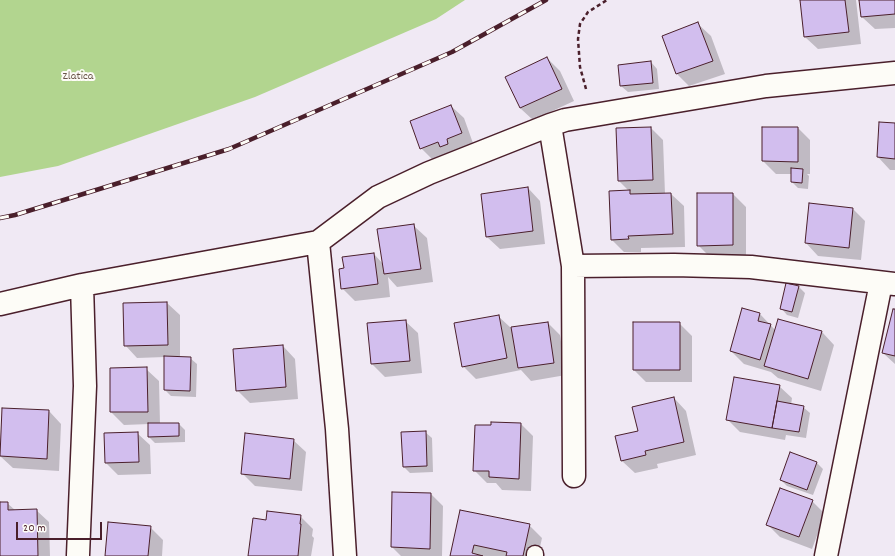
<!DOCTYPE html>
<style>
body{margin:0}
#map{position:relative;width:895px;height:556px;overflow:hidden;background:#f0e9f4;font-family:Dekko,sans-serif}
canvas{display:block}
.scale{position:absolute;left:16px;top:522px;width:86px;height:18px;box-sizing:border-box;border:2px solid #4a1f2b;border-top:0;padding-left:5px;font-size:12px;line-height:14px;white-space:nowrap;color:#4a1f2b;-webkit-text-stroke:3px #fdfcf7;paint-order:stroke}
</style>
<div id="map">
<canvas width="895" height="556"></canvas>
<div class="scale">20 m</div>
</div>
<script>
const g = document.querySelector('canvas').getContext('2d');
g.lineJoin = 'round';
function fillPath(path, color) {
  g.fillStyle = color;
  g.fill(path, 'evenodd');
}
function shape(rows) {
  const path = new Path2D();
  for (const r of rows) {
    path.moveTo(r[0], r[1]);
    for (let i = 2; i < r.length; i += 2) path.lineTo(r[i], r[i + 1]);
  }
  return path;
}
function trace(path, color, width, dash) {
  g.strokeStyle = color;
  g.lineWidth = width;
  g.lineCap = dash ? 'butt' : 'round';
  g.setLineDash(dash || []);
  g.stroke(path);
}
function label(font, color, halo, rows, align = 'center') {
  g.font = font + ' Dekko,sans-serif';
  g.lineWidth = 4;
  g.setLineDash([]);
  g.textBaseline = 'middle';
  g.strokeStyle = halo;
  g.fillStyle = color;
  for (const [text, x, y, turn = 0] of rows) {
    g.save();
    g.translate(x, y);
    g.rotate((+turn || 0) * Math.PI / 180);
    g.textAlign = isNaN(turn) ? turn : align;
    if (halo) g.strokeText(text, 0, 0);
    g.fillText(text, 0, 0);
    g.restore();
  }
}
fillPath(shape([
 [0,0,465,0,436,19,255,97,58,166,0,177]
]), '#b2d58f');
fillPath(shape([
 [801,0,856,0,861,44,818,49,805,37],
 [860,0,895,0,895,28,875,29,862,17],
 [698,24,711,36,725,74,689,86,677,74,663,36],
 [547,58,560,71,574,101,533,120,520,108],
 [651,62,657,69,659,89,628,92,621,86],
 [451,106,464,118,474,146,434,161,421,148],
 [895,124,895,170,890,170,878,157],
 [651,128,663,140,665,194,671,194,684,206,685,247,641,248,641,252,624,252,612,240,629,191,619,181,617,129],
 [798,128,810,140,810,174,807,174,809,176,808,189,798,188,792,182,792,174,776,174,763,161],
 [528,188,540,201,545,244,500,249,487,237],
 [733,194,746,207,746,258,711,258,698,245],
 [853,209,865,221,861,260,818,256,806,243],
 [414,226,427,238,433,282,397,287,388,277,390,297,355,301,342,288,374,254,383,264],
 [799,287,805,293,798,318,787,315,781,308],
 [167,303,180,315,180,358,190,358,197,364,196,397,171,396,165,390,165,357,137,358,125,345],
 [895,310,895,364,883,353],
 [760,314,776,331,779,320,822,332,834,345,821,391,778,378,771,372,744,364,731,351],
 [498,316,511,328,548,323,560,335,566,375,531,381,521,370,476,379,463,366],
 [405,321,418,333,422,373,385,377,372,364,368,324],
 [679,323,692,336,692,382,646,382,634,370],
 [283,346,295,359,298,399,250,403,237,390],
 [111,369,146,369,159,381,160,424,179,424,185,430,185,442,155,443,148,436,149,424,124,425,111,412],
 [779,386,792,398,791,405,803,407,810,413,806,438,786,435,785,440,740,432,727,419],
 [674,398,686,411,696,455,657,464,658,468,635,473,622,461,639,432],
 [49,411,61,424,59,471,13,468,0,456],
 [521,424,533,436,531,491,502,490,496,483,487,483,474,470],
 [425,432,432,438,433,472,410,473,404,467],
 [137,433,150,445,151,474,118,475,106,463],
 [293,440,306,452,302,491,255,486,242,473],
 [817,463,823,469,813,495,787,486,781,480],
 [431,494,443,506,442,556,401,556,392,547],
 [812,501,825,514,812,549,780,537,768,525],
 [0,503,7,503,15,510,36,510,49,522,50,556,0,556],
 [461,511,529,525,542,538,538,556,451,556],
 [300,516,313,529,312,536,314,538,311,556,249,556,267,521],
 [150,527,163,540,162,556,106,556]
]), '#0003');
const building = shape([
 [800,0,845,0,849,32,804,37,800,0],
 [859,0,895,0,895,14,861,17,859,0],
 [698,22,713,61,676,74,662,36,698,22],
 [547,57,562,89,520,108,505,77,547,57],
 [651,61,653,83,620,86,618,65,651,61],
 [451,105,462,133,447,139,448,144,440,147,438,142,420,149,410,121,451,105],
 [879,122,895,123,895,159,877,157,879,122],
 [651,127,653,180,618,181,616,128,651,127],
 [762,127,798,127,798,162,762,161,762,127],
 [791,168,803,169,802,183,791,182,791,168],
 [528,187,533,231,486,237,481,194,528,187],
 [630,190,630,194,671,193,673,234,628,236,629,239,611,240,609,191,630,190],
 [697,193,733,193,733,245,697,246,697,193],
 [809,203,853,208,849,248,805,243,809,203],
 [414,224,421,269,384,274,377,229,414,224],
 [374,253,378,284,341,289,339,269,344,268,342,257,374,253],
 [786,283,799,286,792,312,780,309,786,283],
 [167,302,168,345,124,346,123,303,167,302],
 [742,308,760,313,758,321,771,324,760,360,730,351,742,308],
 [893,309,895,309,895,356,882,353,893,309],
 [499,315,507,358,462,367,454,323,499,315],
 [778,319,822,331,808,379,764,366,778,319],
 [406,320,410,361,371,364,367,323,406,320],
 [548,322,554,363,518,368,511,327,548,322],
 [633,322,680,322,680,370,633,370,633,322],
 [283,345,286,387,236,391,233,349,283,345],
 [164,356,191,357,190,391,164,390,164,356],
 [147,367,148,412,110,412,110,368,147,367],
 [734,377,780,385,772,428,726,420,734,377],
 [674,397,684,442,645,451,646,455,621,461,615,436,638,431,632,407,674,397],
 [777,401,804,406,799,432,772,428,777,401],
 [2,408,49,410,47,459,0,456,2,408],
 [491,422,521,423,519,479,489,477,489,471,473,471,475,425,491,425,491,422],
 [148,423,179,423,179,436,148,437,148,423],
 [426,431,427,466,403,467,401,432,426,431],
 [138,432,139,462,105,463,104,433,138,432],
 [245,433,294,439,290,479,241,474,245,433],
 [790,452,817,462,807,490,780,480,790,452],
 [780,488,813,500,799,537,766,525,780,488],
 [392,492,431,493,430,549,391,547,392,492],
 [0,502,8,502,8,510,37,509,38,556,0,556,0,502],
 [460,510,530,524,523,556,506,556,507,552,474,545,472,553,483,556,450,556,460,510],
 [267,511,301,515,300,524,301,524,298,556,248,556,253,518,266,520,267,511],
 [108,522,151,526,148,556,105,556,108,522]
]);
fillPath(building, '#d2beee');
trace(building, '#4a1f2b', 1);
const service = shape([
 [535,556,535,554]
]);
const minor = shape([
 [550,125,573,266,574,476],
 [318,242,337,429,345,556],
 [573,266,674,265,751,267,895,284],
 [0,304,82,285,318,242,378,197,429,173,550,125,565,120,766,86,895,73],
 [78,555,85,386,82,285],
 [826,556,881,283]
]);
trace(service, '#4a1f2b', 19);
trace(minor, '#4a1f2b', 25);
trace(shape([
 [586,89,580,67,578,39,580,24,588,12,607,0]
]), '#4a1f2b', 2.5, [4, 3]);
trace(service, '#fdfcf7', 16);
trace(minor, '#fdfcf7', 22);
const rail = shape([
 [0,218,15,215,229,149,452,52,546,0]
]);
trace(rail, '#4a1f2b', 4.5);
trace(rail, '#fdfcf7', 3, [9]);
label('12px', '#695649', '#fdfcf7', [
 ["Zlatica",78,77]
]);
</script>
